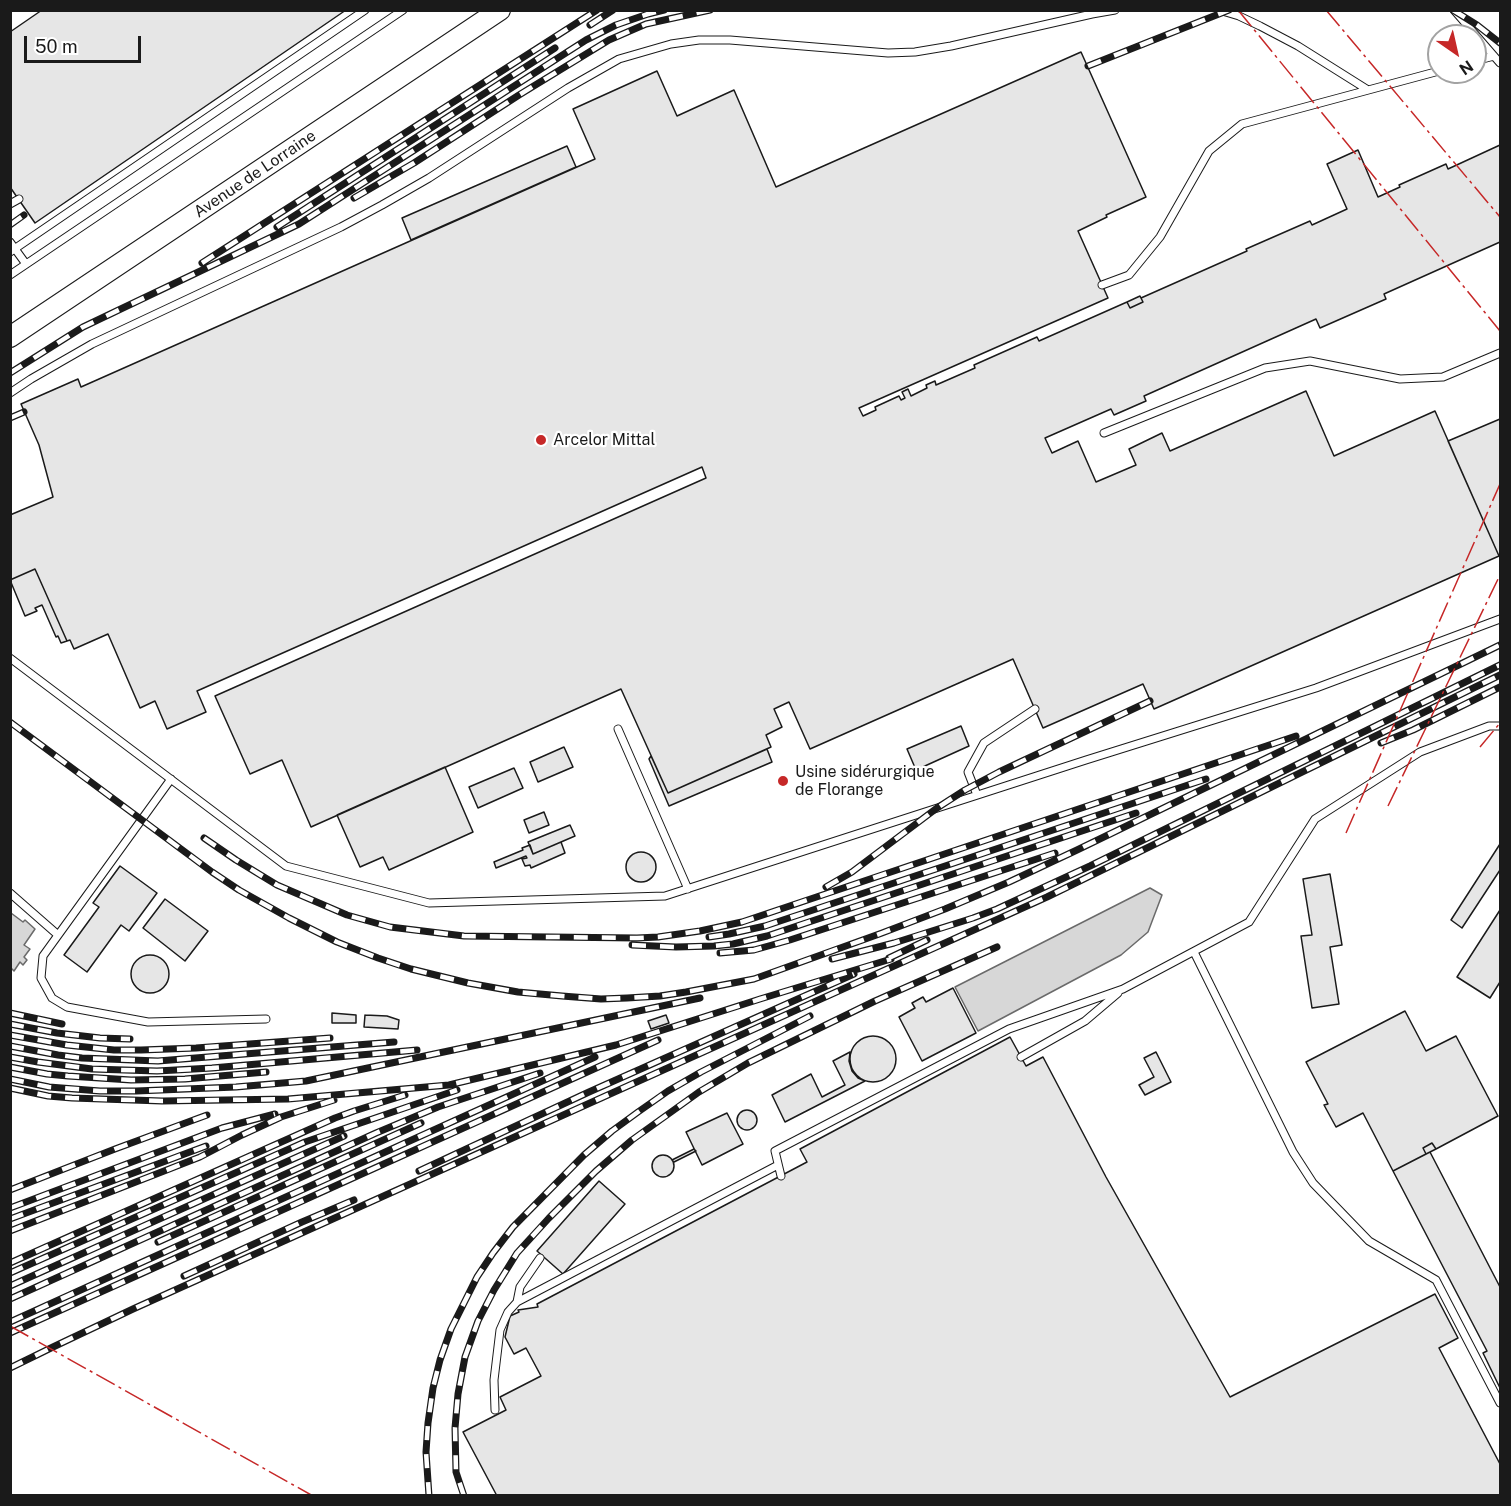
<!DOCTYPE html>
<meta charset="utf-8">
<style>
body{margin:0}
#map{position:relative;width:1511px;height:1506px;overflow:hidden;background:#fff;font-family:"Public Sans",sans-serif}
canvas{display:block}
.frame{position:absolute;inset:0;border:12px solid #1a1a1a;pointer-events:none}
.north{position:absolute;left:1427px;top:24px;width:60px;height:60px;box-sizing:border-box;background:#fff;border:2px solid #a3a3a3;border-radius:50%;rotate:146deg;font-size:16px;font-weight:700;line-height:24px;text-align:center;color:#1a1a1a}
.north::after{content:'';display:block;margin:auto;width:21px;height:27px;background:#c62828;clip-path:polygon(50% 0,100% 100%,50% 72%,0 100%)}
.scale{position:absolute;left:24px;top:36px;width:117px;height:27px;box-sizing:border-box;border:3px solid #1a1a1a;border-top:0;padding-left:8px;font-size:18px;line-height:21px;white-space:nowrap;color:#1a1a1a;-webkit-text-stroke:4px #fff;paint-order:stroke}
</style>
<div id="map">
<canvas width="1511" height="1506"></canvas>
<div class="frame"></div>
<div class="north">N</div>
<div class="scale">50 m</div>
</div>
<script>
const g = document.querySelector('canvas').getContext('2d');
g.lineJoin = 'round';
function fillPath(path, color) {
  g.fillStyle = color;
  g.fill(path, 'evenodd');
}
function shape(rows) {
  const path = new Path2D();
  for (const r of rows) {
    if (r.length === 3) {
      path.moveTo(r[0] + r[2], r[1]);
      path.arc(r[0], r[1], r[2], 0, 2 * Math.PI);
      continue;
    }
    path.moveTo(r[0], r[1]);
    for (let i = 2; i < r.length; i += 2) path.lineTo(r[i], r[i + 1]);
  }
  return path;
}
function trace(path, color, width, dash) {
  g.strokeStyle = color;
  g.lineWidth = width;
  g.lineCap = dash ? 'butt' : 'round';
  g.setLineDash(dash || []);
  g.stroke(path);
}
function label(font, color, halo, rows, align = 'center') {
  g.font = font + ' "Public Sans",sans-serif';
  g.lineWidth = 4.5;
  g.setLineDash([]);
  g.textBaseline = 'middle';
  g.strokeStyle = halo;
  g.fillStyle = color;
  for (const [text, x, y, turn = 0] of rows) {
    g.save();
    g.translate(x, y);
    g.rotate((+turn || 0) * Math.PI / 180);
    g.textAlign = isNaN(turn) ? turn : align;
    if (halo) g.strokeText(text, 0, 0);
    g.fillText(text, 0, 0);
    g.restore();
  }
}
const water = shape([
 [1150,888,1162,895,1148,932,1121,955,978,1031,955,987,1150,888],
 [11,913,23,922,25,920,35,929,24,945,30,949,24,957,27,960,23,965,20,962,14,971,11,968,11,913]
]);
fillPath(water, '#d7d7d7');
trace(water, '#6a6a6a', 1.5);
const building = shape([
 [42,10,346,10,35,223,10,187,10,32,42,10],
 [1081,52,1146,197,1106,215,1107,217,1078,231,1108,298,859,408,863,416,876,410,875,407,899,396,901,400,905,398,902,392,908,389,911,396,927,388,926,385,935,381,936,385,975,368,974,365,1037,337,1039,341,1127,302,1130,308,1143,302,1141,298,1247,251,1246,249,1310,221,1312,225,1347,209,1327,164,1358,150,1378,197,1400,187,1399,185,1446,164,1448,169,1500,145,1500,242,1384,294,1386,299,1320,328,1316,319,1144,396,1146,401,1114,415,1111,409,1045,438,1052,453,1078,441,1096,482,1136,465,1129,449,1162,433,1170,451,1306,391,1334,456,1435,411,1499,556,1154,709,1143,684,1043,728,1013,659,810,749,789,702,774,709,782,727,766,735,771,747,668,793,621,689,311,827,282,760,250,774,215,696,706,478,702,467,197,691,206,712,167,729,155,701,140,708,108,634,74,649,70,640,67,641,35,569,10,580,10,515,53,497,39,445,21,404,78,379,81,387,595,159,573,109,657,71,677,116,734,90,776,187,1081,52],
 [567,146,576,167,411,240,402,218,567,146],
 [1140,296,1143,302,1130,308,1127,302,1140,296],
 [1500,419,1500,556,1499,556,1448,441,1500,419],
 [35,569,67,641,61,643,58,636,56,637,42,605,35,608,37,611,25,616,10,580,35,569],
 [961,726,969,746,916,770,907,749,961,726],
 [564,747,573,767,538,782,530,762,564,747],
 [767,749,772,762,669,806,649,759,651,756,668,793,767,749],
 [445,767,473,832,389,870,383,857,360,867,337,815,445,767],
 [514,768,523,788,478,808,469,787,514,768],
 [544,812,549,825,529,833,524,820,544,812],
 [570,825,575,836,533,854,528,842,570,825],
 [561,842,565,853,531,868,530,865,525,866,522,859,527,858,526,856,496,868,494,862,523,850,522,848,530,845,533,854,561,842],
 [1500,844,1500,870,1462,928,1451,920,1500,844],
 [641,867,15],
 [120,866,157,893,129,931,121,925,87,972,64,955,99,907,93,903,120,866],
 [1330,874,1342,945,1330,947,1339,1004,1312,1008,1301,936,1312,935,1303,879,1330,874],
 [165,899,208,931,185,961,143,928,165,899],
 [1500,910,1500,982,1490,998,1457,977,1500,910],
 [150,974,19],
 [953,988,976,1033,922,1061,899,1017,915,1008,912,1003,923,997,926,1002,953,988],
 [1405,1011,1426,1051,1456,1036,1498,1116,1436,1149,1432,1143,1423,1148,1426,1154,1393,1171,1363,1113,1336,1127,1324,1105,1328,1104,1306,1062,1405,1011],
 [332,1013,356,1015,356,1023,332,1023,332,1013],
 [365,1015,387,1016,399,1020,398,1029,364,1027,365,1015],
 [666,1015,669,1023,651,1029,648,1021,666,1015],
 [873,1059,23],
 [1010,1037,1026,1066,1043,1057,1106,1177,1230,1397,1435,1294,1458,1338,1439,1348,1500,1464,1500,1496,497,1496,463,1432,506,1410,500,1397,541,1376,526,1348,514,1354,505,1337,510,1316,519,1312,518,1310,538,1307,537,1304,807,1162,800,1149,1010,1037],
 [850,1052,849,1061,852,1071,858,1078,865,1081,785,1122,772,1095,811,1074,822,1097,845,1085,833,1061,850,1052],
 [1156,1052,1171,1082,1145,1095,1139,1085,1154,1077,1144,1058,1156,1052],
 [747,1120,10],
 [727,1113,743,1144,702,1165,686,1132,727,1113],
 [1432,1143,1436,1149,1426,1154,1423,1148,1432,1143],
 [694,1149,696,1151,674,1162,672,1160,694,1149],
 [1430,1152,1500,1287,1500,1388,1483,1353,1487,1351,1393,1171,1430,1152],
 [663,1166,11],
 [599,1181,625,1204,563,1274,537,1251,599,1181]
]);
fillPath(building, '#e6e6e6');
trace(building, '#1a1a1a', 1.5);
const lane = shape([
 [1219,10,1239,16,1260,26,1298,46,1368,90],
 [1454,10,1500,63],
 [1475,61,1494,56],
 [10,204,19,199],
 [10,242,26,264],
 [10,252,365,10],
 [10,275,403,10],
 [1102,285,1129,275,1160,237,1209,151,1242,124,1439,71],
 [10,393,31,379,92,344,341,227,382,205,429,178,568,88,619,59,671,44,699,40,730,40,888,53,915,52,951,46,1092,14,1115,10],
 [1104,433,1265,368,1310,361,1400,379,1443,377,1500,353],
 [10,658,286,866,429,903,665,896,1086,760,1316,688,1500,619],
 [618,729,688,889],
 [171,779,43,956,41,978,52,998,67,1007,148,1022,266,1019],
 [977,795,968,772,984,743,1035,709],
 [10,893,58,935],
 [1194,952,1293,1152,1313,1183,1369,1241,1436,1280,1500,1403],
 [1021,1057,1085,1021,1118,993],
 [781,1176,775,1151,1009,1029,1123,989,1249,922,1315,819,1420,752,1489,726,1500,726],
 [540,1258,520,1287,517,1302,778,1165],
 [495,1410,494,1380,500,1330,508,1312,517,1302]
]);
const secondary = shape([
 [10,337,500,10]
]);
trace(lane, '#1a1a1a', 9);
trace(secondary, '#1a1a1a', 22);
trace(lane, '#fff', 7);
trace(secondary, '#fff', 20);
const rail = shape([
 [1453,10,1477,25,1500,43],
 [590,25,613,10],
 [1088,66,1229,10],
 [354,198,414,163,519,95,609,40,646,24,710,10],
 [10,225,24,215],
 [277,227,555,48],
 [202,263,597,10],
 [10,373,83,327,299,224,586,40,616,25,648,14,664,10],
 [10,418,24,412],
 [10,722,212,872,239,890,289,918,337,942,378,958,411,969,468,983,518,992,562,996,601,999,627,998,660,996,686,992,754,979,882,933,945,909,1009,882,1077,850,1500,645],
 [1381,743,1413,730,1500,687],
 [204,838,236,860,277,885,347,915,390,927,464,936,637,938,658,937,700,931,742,922,1296,736],
 [826,887,852,872,937,808,965,790,999,772,1150,701],
 [709,937,729,934,765,926,1206,779],
 [632,945,676,947,714,946,733,944,767,936,1136,813],
 [720,953,754,950,790,940,1055,853],
 [889,958,927,940],
 [832,959,894,943,973,918,997,909,1090,866,1500,665],
 [10,1013,62,1024],
 [10,1024,57,1033,100,1038,130,1039],
 [10,1035,67,1045,114,1050,141,1050,196,1048,330,1038],
 [10,1046,58,1055,82,1058,158,1061,394,1042],
 [10,1057,38,1062,92,1069,157,1071,212,1068,417,1050],
 [10,1067,47,1074,68,1076,131,1080,185,1079,266,1072],
 [10,1079,49,1087,100,1091,136,1091,236,1087,306,1081,700,998],
 [10,1088,48,1096,72,1098,162,1101,288,1099,449,1085,616,1045,760,999,891,959],
 [419,1171,589,1092,854,974],
 [10,1190,115,1149,207,1115],
 [10,1208,222,1128,275,1114],
 [10,1219,206,1146],
 [10,1231,200,1157,242,1135,281,1117,334,1100],
 [158,1242,421,1123],
 [10,1263,335,1118,354,1111,405,1095],
 [10,1273,305,1142,457,1090],
 [184,1276,302,1222,354,1200],
 [10,1286,344,1136],
 [10,1299,376,1133,438,1107,540,1073],
 [10,1322,595,1057],
 [10,1333,658,1040],
 [10,1368,53,1347,133,1309,1047,897,1500,675],
 [429,1496,426,1452,428,1423,433,1388,440,1360,451,1329,477,1277,493,1253,513,1227,584,1155,612,1131,638,1112,668,1091,701,1072,810,1016],
 [464,1496,456,1472,455,1428,458,1394,465,1357,478,1321,494,1290,517,1253,549,1218,596,1171,632,1140,699,1092,748,1063,875,1001,997,947]
]);
trace(rail, '#1a1a1a', 7);
trace(rail, '#fff', 4.5, [14]);
trace(shape([
 [1238,10,1500,331],
 [1326,10,1500,217],
 [1480,747,1500,723],
 [1388,806,1500,575],
 [1346,833,1500,484],
 [10,1326,313,1496]
]), '#c62828', 1.5, [21, 4.5, 3, 4.5]);
for (const [x, y, r, color] of [
 [541,440,6,"#c62828"],
 [783,781,6,"#c62828"]
]) {
  const dot = new Path2D();
  dot.arc(x, y, r, 0, 2 * Math.PI);
  g.fillStyle = color;
  g.fill(dot);
  trace(dot, '#fff', 2);
}
label('16px', '#1a1a1a', '#fff', [
 ["Avenue de Lorraine",255,174,-34]
]);
label('16px', '#1a1a1a', '#fff', [
 ["Arcelor Mittal",553,440],
 ["Usine sidérurgique",795,772],
 ["de Florange",795,790]
], 'left');
</script>
